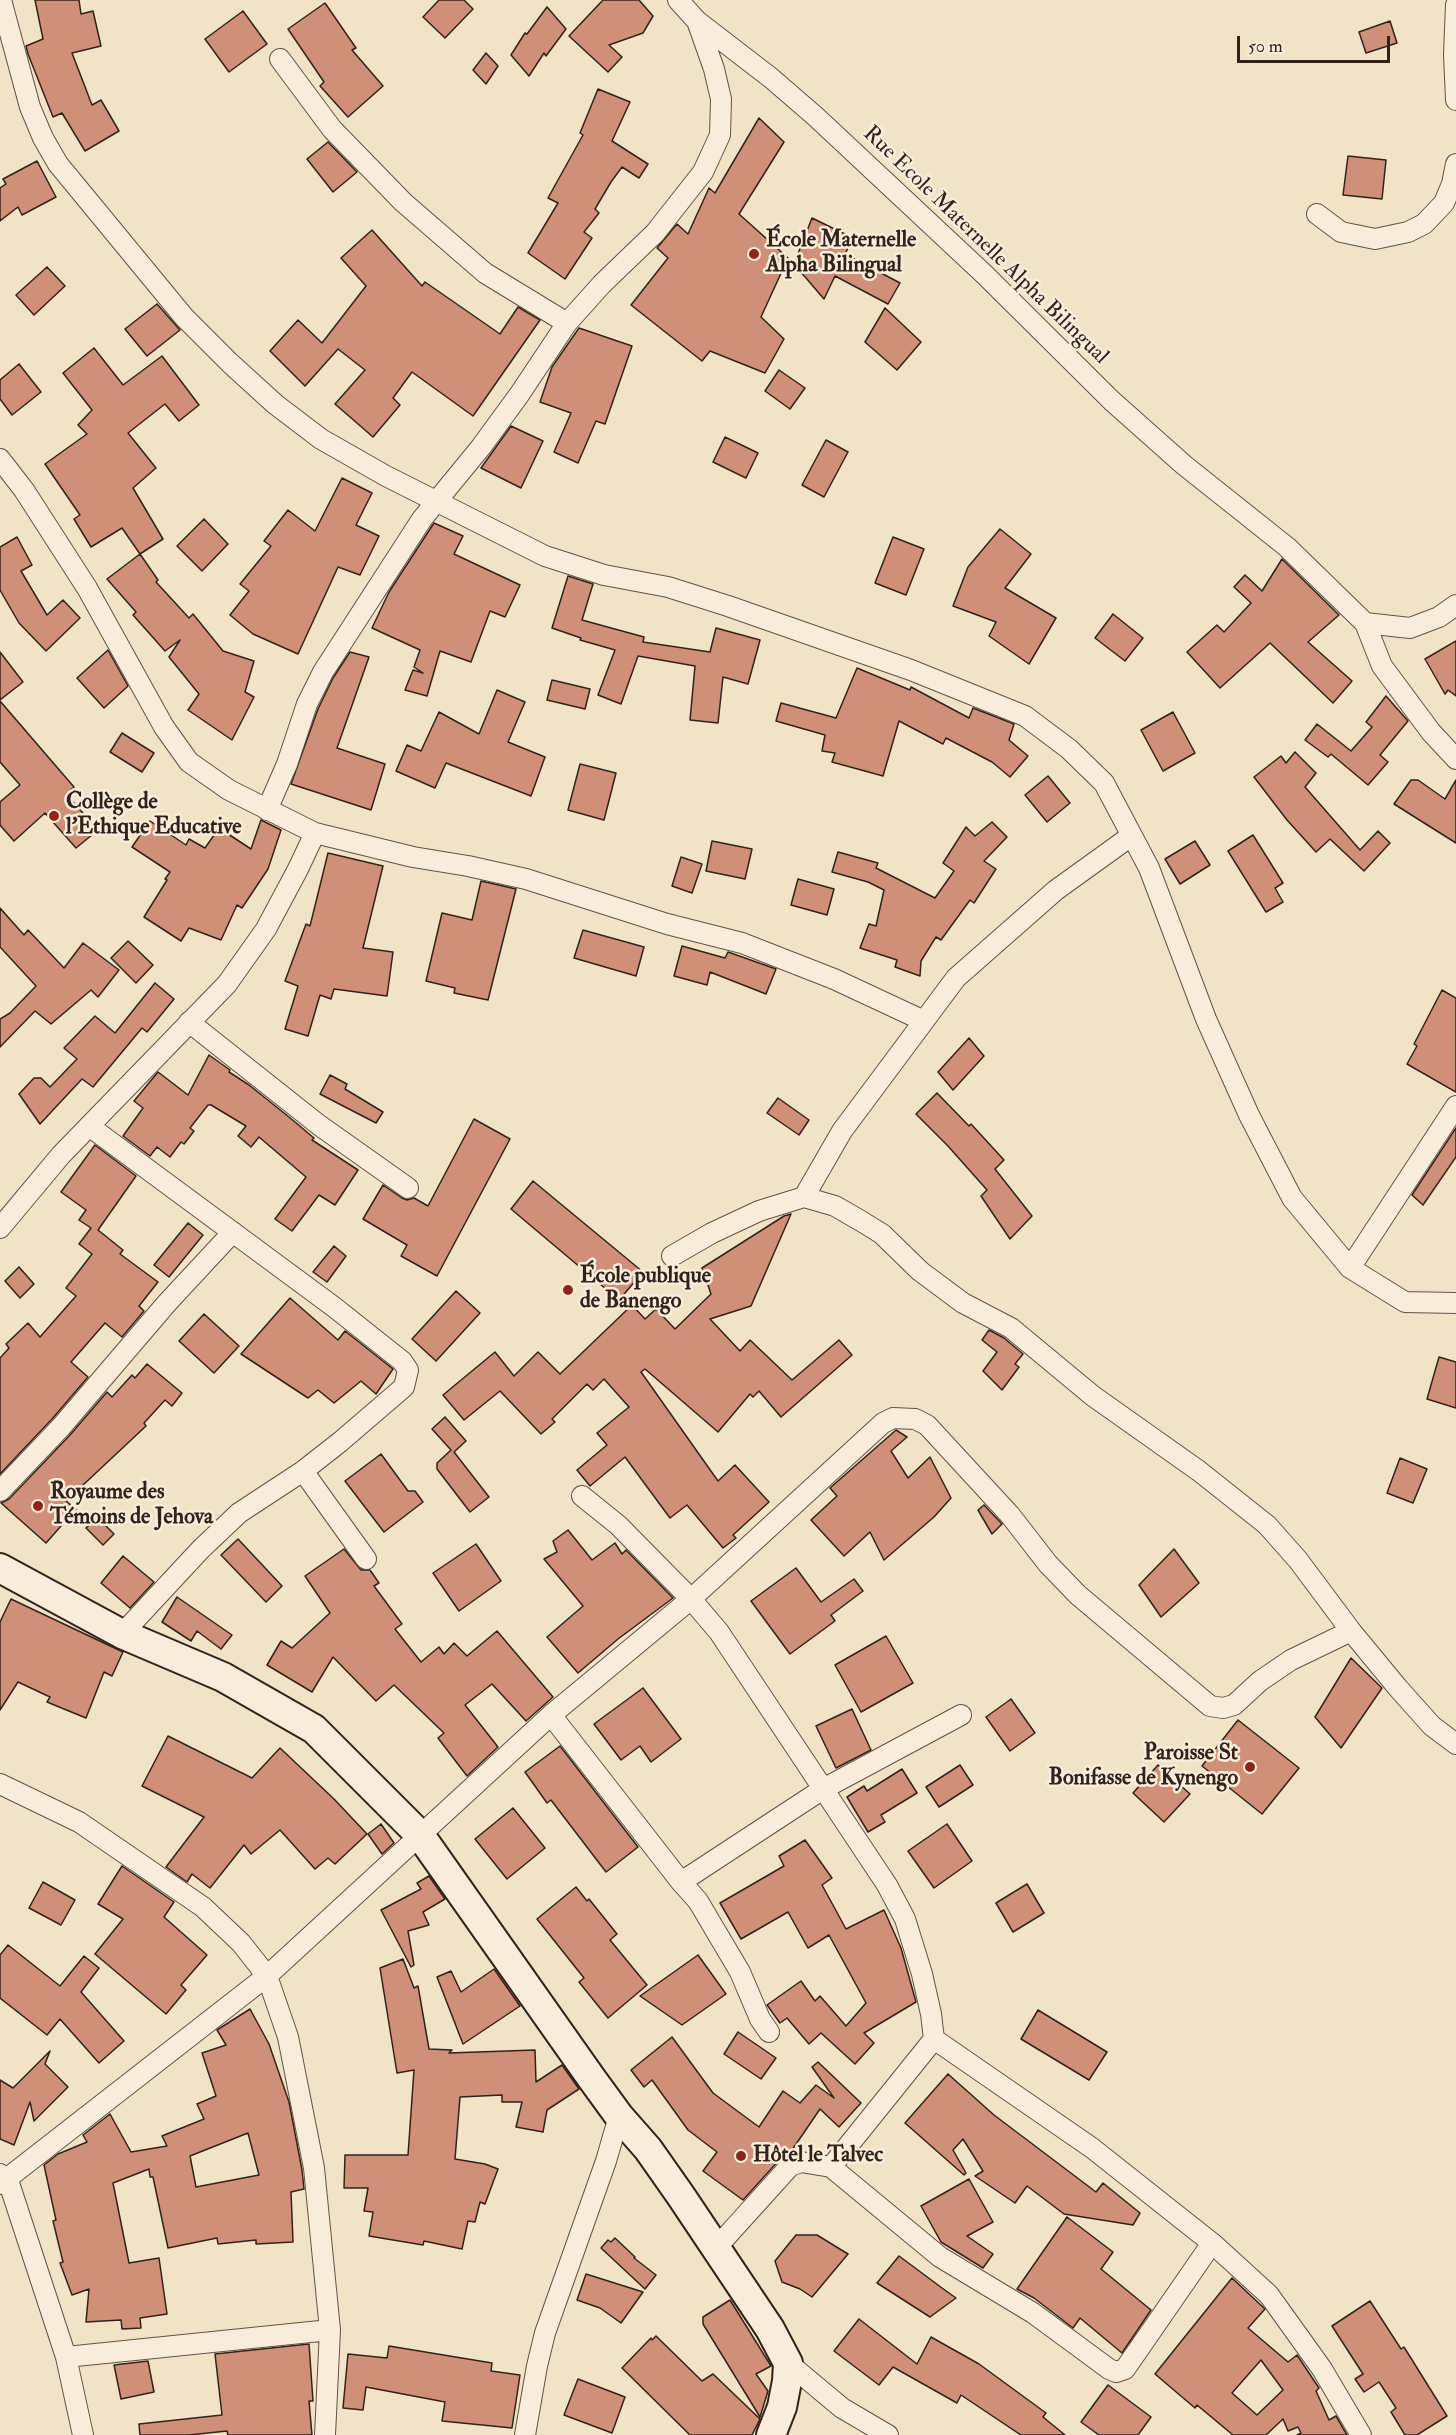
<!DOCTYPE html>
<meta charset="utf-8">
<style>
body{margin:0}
#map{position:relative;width:1456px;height:2435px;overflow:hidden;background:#f2e3c6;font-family:"IM FELL Double Pica",serif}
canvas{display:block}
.scale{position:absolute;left:1237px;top:36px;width:153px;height:27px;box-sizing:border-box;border:3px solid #33221a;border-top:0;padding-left:8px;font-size:18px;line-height:21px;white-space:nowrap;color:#33221a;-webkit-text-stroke:4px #f7edda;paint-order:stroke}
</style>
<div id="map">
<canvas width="1456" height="2435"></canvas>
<div class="scale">50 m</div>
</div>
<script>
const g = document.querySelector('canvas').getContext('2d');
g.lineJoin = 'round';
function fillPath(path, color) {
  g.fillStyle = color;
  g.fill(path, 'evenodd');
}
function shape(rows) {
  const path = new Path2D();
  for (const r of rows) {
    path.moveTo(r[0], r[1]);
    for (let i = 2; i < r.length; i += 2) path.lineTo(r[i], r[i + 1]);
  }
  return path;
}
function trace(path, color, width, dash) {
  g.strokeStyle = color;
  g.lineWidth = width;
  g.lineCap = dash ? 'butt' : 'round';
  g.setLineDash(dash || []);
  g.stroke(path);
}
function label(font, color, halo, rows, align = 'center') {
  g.font = font + ' "IM FELL Double Pica",serif';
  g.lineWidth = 5;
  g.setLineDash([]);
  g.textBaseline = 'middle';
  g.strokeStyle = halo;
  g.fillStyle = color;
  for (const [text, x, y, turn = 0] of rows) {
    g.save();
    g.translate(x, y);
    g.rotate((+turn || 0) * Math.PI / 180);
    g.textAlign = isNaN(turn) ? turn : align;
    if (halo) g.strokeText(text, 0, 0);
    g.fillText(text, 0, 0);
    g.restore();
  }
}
const building = shape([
 [35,0,79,0,81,14,93,11,101,46,72,53,92,105,101,100,119,131,85,151,62,113,53,117,28,54,26,46,43,39,35,0],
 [439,0,464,0,473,9,445,38,423,17,439,0],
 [603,0,639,0,653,16,643,33,609,45,622,57,608,72,569,36,603,0],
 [325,3,356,48,352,50,383,86,348,117,320,86,324,82,288,29,325,3],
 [547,7,566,29,546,56,544,53,529,76,511,55,525,33,527,34,547,7],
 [243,11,267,44,229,72,205,39,243,11],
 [1390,21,1397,43,1366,53,1359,32,1390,21],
 [486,53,498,66,486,84,473,70,486,53],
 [598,89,630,102,612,141,648,164,639,178,622,167,611,182,595,209,599,213,584,232,592,238,565,279,528,253,558,203,548,198,583,135,580,133,598,89],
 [759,118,784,142,739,214,788,258,761,317,784,339,765,373,710,351,702,361,631,305,668,258,657,248,677,224,688,234,709,188,715,193,759,118],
 [328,142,357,172,333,192,307,159,328,142],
 [1348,156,1386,160,1382,199,1343,195,1348,156],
 [37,161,56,197,22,215,18,207,0,221,0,188,6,184,3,179,37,161],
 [812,218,853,238,845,254,900,283,888,304,835,276,824,299,794,264,812,218],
 [372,230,422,286,425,282,500,334,518,307,540,320,473,416,412,372,393,398,400,405,373,437,335,404,365,370,338,349,305,386,270,351,298,320,322,343,366,286,341,258,372,230],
 [47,267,65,286,34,315,16,295,47,267],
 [157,304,180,330,147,356,125,329,157,304],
 [885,308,921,342,897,370,865,342,885,308],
 [579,328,632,346,605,424,596,421,578,463,554,452,571,413,540,402,552,367,579,328],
 [94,348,123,385,162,356,199,405,179,421,165,404,128,433,156,468,133,488,163,539,140,554,122,528,91,547,74,519,80,515,45,464,87,434,78,425,92,410,63,373,94,348],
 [19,364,41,392,12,415,0,399,0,380,19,364],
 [779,370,805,388,790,409,765,391,779,370],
 [511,426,543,441,521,488,481,468,511,426],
 [725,437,758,453,746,478,713,462,725,437],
 [826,440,848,452,824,497,802,485,826,440],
 [342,478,372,493,356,525,379,536,360,575,338,567,298,654,253,634,230,615,249,591,240,584,271,546,264,541,288,510,315,531,342,478],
 [204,519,228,544,202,571,177,546,204,519],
 [434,523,463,536,454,554,520,585,505,617,490,611,471,662,440,651,427,696,405,690,413,670,423,673,414,667,420,650,372,628,389,592,434,523],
 [1000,529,1031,554,1005,588,1056,618,1029,664,989,636,996,622,953,606,968,567,1000,529],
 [17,537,32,565,21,571,47,615,63,600,80,618,46,651,19,623,0,590,0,547,17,537],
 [893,537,924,549,906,595,875,583,893,537],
 [140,554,158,580,156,582,189,618,193,614,223,651,254,661,245,692,254,697,232,740,188,710,199,694,169,657,180,640,165,651,133,615,136,612,107,579,140,554],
 [1282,559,1339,615,1308,642,1352,681,1333,703,1270,643,1220,688,1187,652,1217,625,1224,632,1251,603,1234,587,1245,575,1262,591,1282,559],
 [568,576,593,584,582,620,644,637,643,642,710,652,716,628,760,640,748,684,723,677,718,723,690,720,695,666,638,656,621,704,598,695,615,650,580,640,581,638,552,628,568,576],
 [1113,614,1143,638,1125,661,1095,638,1113,614],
 [1456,641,1456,696,1448,690,1445,694,1425,659,1456,641],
 [108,650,128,686,104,708,77,678,108,650],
 [0,652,23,682,0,700,0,652],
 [350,652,369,657,337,748,385,764,371,810,291,784,318,709,333,678,350,652],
 [857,668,910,690,911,687,969,718,973,708,1014,724,1009,740,1028,756,1010,777,992,762,946,738,943,744,899,721,883,776,832,762,835,753,822,751,825,735,776,721,781,703,836,718,857,668],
 [552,680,590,689,585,709,547,700,552,680],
 [497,690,525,702,508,742,545,757,531,796,446,763,435,788,396,771,407,745,421,751,439,712,479,734,497,690],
 [1386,696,1408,721,1380,755,1388,762,1368,785,1331,754,1328,757,1305,740,1317,724,1351,751,1372,727,1366,722,1386,696],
 [0,701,74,787,66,794,98,830,76,848,45,813,14,841,0,825,0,802,20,785,0,762,0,701],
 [1173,712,1195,753,1163,771,1141,730,1173,712],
 [122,733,154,753,142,772,110,752,122,733],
 [1295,752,1316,773,1305,787,1360,850,1378,831,1390,843,1364,871,1330,839,1316,852,1287,820,1254,777,1281,756,1286,763,1295,752],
 [580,764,616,773,604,820,568,810,580,764],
 [1048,776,1070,803,1047,822,1025,795,1048,776],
 [1411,780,1418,780,1445,799,1456,780,1456,843,1394,804,1411,780],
 [261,820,281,830,268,869,242,908,237,905,221,940,189,928,181,941,144,917,167,880,165,879,170,872,132,847,150,821,186,845,189,839,205,848,219,828,251,849,261,820],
 [992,822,1007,837,984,861,996,869,974,903,970,900,941,940,936,937,921,961,920,976,895,967,897,960,860,948,869,924,876,926,884,890,868,882,832,872,838,852,878,863,876,868,935,898,954,871,943,863,966,827,975,836,992,822],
 [1253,835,1283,883,1275,888,1283,902,1266,912,1228,851,1253,835],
 [712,841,752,849,745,879,706,871,712,841],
 [1195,841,1210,865,1180,884,1165,859,1195,841],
 [328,853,383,866,363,948,393,952,387,996,334,989,331,999,320,995,308,1036,285,1029,298,986,285,981,306,924,310,926,328,853],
 [681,857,702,864,692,893,672,886,681,857],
 [798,879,834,889,827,915,791,905,798,879],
 [481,881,516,889,488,1000,454,993,455,988,426,981,442,913,472,920,481,881],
 [0,908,24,935,28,930,64,968,83,943,119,970,98,997,91,990,51,1024,35,1011,0,1047,0,1019,10,1013,36,986,0,947,0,908],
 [583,930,644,947,636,976,574,958,583,930],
 [128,941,153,965,136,983,111,958,128,941],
 [682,946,725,958,728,952,776,969,766,994,710,972,707,985,674,976,682,946],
 [155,983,174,999,147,1032,142,1028,93,1087,82,1079,40,1124,19,1094,34,1078,41,1078,50,1087,77,1059,64,1048,95,1016,115,1033,155,983],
 [1442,990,1456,998,1456,1092,1407,1064,1417,1046,1414,1044,1442,990],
 [969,1038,984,1056,953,1090,938,1072,969,1038],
 [209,1055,230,1070,229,1072,249,1085,289,1117,314,1138,312,1140,358,1170,335,1205,319,1195,292,1231,275,1219,306,1177,259,1137,251,1147,238,1136,246,1126,211,1105,208,1105,190,1128,194,1131,184,1144,181,1142,170,1157,157,1147,150,1156,123,1136,143,1108,134,1101,158,1072,188,1095,209,1055],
 [330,1075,347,1084,345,1089,383,1112,376,1123,320,1094,330,1075],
 [937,1093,969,1126,971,1124,1004,1160,995,1169,1032,1216,1010,1239,981,1196,987,1190,948,1146,916,1114,937,1093],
 [778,1098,809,1120,799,1135,767,1113,778,1098],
 [474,1119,510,1139,437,1276,401,1256,407,1245,363,1219,383,1185,402,1198,407,1200,414,1198,428,1206,474,1119],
 [1456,1128,1456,1157,1423,1205,1412,1195,1456,1128],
 [95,1145,136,1176,98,1230,123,1250,120,1254,158,1282,139,1306,144,1311,122,1337,105,1323,71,1362,88,1377,52,1419,0,1474,0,1358,9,1348,6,1344,28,1323,40,1337,76,1296,66,1288,92,1254,79,1244,91,1228,79,1220,86,1210,61,1192,95,1145],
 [533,1181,643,1272,619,1300,511,1209,533,1181],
 [791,1214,751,1306,710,1319,740,1351,750,1340,792,1380,839,1340,852,1355,781,1417,759,1391,753,1397,750,1394,718,1432,645,1369,641,1372,718,1481,735,1465,769,1502,733,1535,736,1538,723,1548,687,1505,670,1518,625,1457,590,1486,577,1470,607,1445,597,1433,629,1407,604,1379,593,1390,587,1384,552,1419,555,1422,541,1434,500,1391,464,1420,443,1395,495,1352,514,1376,538,1352,560,1374,632,1305,645,1319,656,1309,675,1329,711,1294,702,1268,784,1216,791,1214],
 [188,1223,203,1235,169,1277,154,1265,188,1223],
 [334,1246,346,1256,327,1282,313,1272,334,1246],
 [19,1267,34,1284,20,1298,5,1281,19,1267],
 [456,1291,480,1313,436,1361,412,1339,456,1291],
 [290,1298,338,1340,345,1331,393,1369,376,1394,361,1381,334,1403,318,1390,308,1398,241,1354,290,1298],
 [204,1314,239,1346,214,1373,179,1341,204,1314],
 [989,1330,1004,1338,1023,1354,1015,1364,1019,1367,1002,1390,983,1371,997,1352,982,1340,989,1330],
 [1439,1357,1456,1362,1456,1408,1427,1399,1439,1357],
 [147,1364,182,1393,172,1406,165,1400,144,1423,146,1426,66,1501,76,1509,46,1543,1,1503,9,1499,70,1435,107,1392,112,1397,132,1375,135,1378,147,1364],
 [445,1417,466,1441,454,1452,489,1497,470,1512,437,1469,437,1463,451,1450,432,1429,445,1417],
 [896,1430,907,1437,891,1451,908,1478,930,1457,951,1498,934,1517,884,1560,870,1532,844,1556,811,1520,837,1496,830,1488,896,1430],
 [381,1454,408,1491,415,1491,423,1502,384,1532,345,1481,381,1454],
 [1400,1458,1427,1469,1413,1503,1387,1493,1400,1458],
 [984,1505,1002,1524,992,1534,978,1510,984,1505],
 [97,1517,114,1534,103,1545,86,1528,97,1517],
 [568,1530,592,1560,615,1543,622,1554,626,1550,673,1598,618,1639,578,1673,547,1637,583,1606,544,1559,557,1552,553,1541,568,1530],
 [238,1539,282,1586,266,1602,221,1555,238,1539],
 [476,1544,501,1581,459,1611,433,1573,476,1544],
 [344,1549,361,1570,370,1570,379,1583,374,1586,402,1624,395,1629,421,1662,439,1647,444,1654,454,1643,467,1656,497,1631,553,1697,526,1721,492,1684,465,1705,498,1747,467,1776,438,1738,444,1733,394,1685,376,1701,333,1657,312,1692,267,1665,281,1641,292,1648,330,1613,305,1576,344,1549],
 [1174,1549,1199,1583,1161,1617,1139,1585,1174,1549],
 [123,1556,154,1582,130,1608,101,1583,123,1556],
 [796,1568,821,1602,854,1579,863,1591,831,1615,835,1621,790,1654,751,1601,796,1568],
 [177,1597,232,1635,221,1649,197,1631,191,1641,162,1622,177,1597],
 [11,1599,123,1652,112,1676,104,1672,86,1718,47,1702,50,1697,18,1682,0,1710,0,1622,11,1599],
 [886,1636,913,1683,861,1712,835,1665,886,1636],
 [1351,1658,1382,1688,1341,1748,1315,1717,1351,1658],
 [643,1688,681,1739,651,1762,640,1746,621,1760,594,1724,643,1688],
 [1011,1699,1035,1733,1010,1751,986,1717,1011,1699],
 [852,1709,871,1750,836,1768,816,1726,852,1709],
 [1238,1720,1299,1768,1262,1814,1202,1766,1238,1720],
 [168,1736,252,1778,280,1748,334,1799,367,1834,335,1864,328,1858,315,1869,280,1830,251,1854,244,1845,210,1888,192,1874,187,1882,166,1867,204,1817,142,1786,168,1736],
 [560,1746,638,1847,606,1872,551,1800,547,1803,525,1772,560,1746],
 [960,1765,973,1785,939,1807,926,1787,960,1765],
 [1158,1765,1190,1794,1164,1822,1133,1793,1158,1765],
 [902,1769,917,1793,881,1815,885,1822,868,1832,847,1797,864,1786,867,1791,902,1769],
 [513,1808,545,1848,507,1879,475,1839,513,1808],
 [381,1824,394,1843,382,1854,368,1834,381,1824],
 [947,1824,972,1861,934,1888,908,1851,947,1824],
 [805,1840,832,1878,822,1885,846,1929,884,1910,901,1948,916,2002,864,2033,874,2043,855,2064,821,2033,809,2044,787,2018,780,2023,767,2005,801,1981,815,2001,820,1996,846,2026,866,2003,829,1935,808,1948,788,1912,741,1939,720,1903,784,1866,779,1856,805,1840],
 [122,1866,174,1902,164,1917,207,1955,181,1985,186,1990,166,2014,95,1954,123,1919,98,1904,122,1866],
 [429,1876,445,1899,423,1912,429,1925,408,1931,414,1965,411,1967,381,1910,421,1889,417,1883,429,1876],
 [43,1882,75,1900,61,1925,29,1908,43,1882],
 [1027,1884,1044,1913,1013,1932,996,1903,1027,1884],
 [576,1887,587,1901,589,1899,617,1934,610,1940,647,1985,608,2018,579,1982,584,1978,537,1919,576,1887],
 [8,1945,60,1986,84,1956,99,1968,81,1992,124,2041,99,2063,60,2019,47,2035,0,1998,0,1955,8,1945],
 [698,1955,726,1994,682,2025,640,1996,698,1955],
 [403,1959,414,1988,418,1986,429,2049,452,2050,449,2053,535,2050,536,2082,562,2065,579,2089,547,2110,543,2132,516,2127,522,2102,502,2102,502,2095,460,2097,455,2159,485,2164,498,2169,485,2204,480,2202,475,2222,468,2221,462,2249,424,2241,423,2245,369,2236,373,2212,364,2211,368,2188,344,2188,345,2155,408,2155,414,2070,397,2073,380,1968,403,1959],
 [494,1969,520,2006,463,2044,437,1977,451,1971,461,1992,494,1969],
 [250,2009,269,2044,289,2102,302,2170,304,2189,291,2192,293,2242,256,2244,256,2240,218,2244,217,2238,168,2248,153,2177,150,2177,149,2169,113,2183,129,2263,159,2258,167,2314,140,2318,141,2328,122,2329,121,2320,86,2322,89,2289,72,2295,60,2263,63,2262,53,2221,56,2220,44,2165,58,2154,87,2142,83,2135,110,2114,131,2152,167,2146,162,2136,204,2119,197,2104,216,2096,202,2053,226,2045,217,2030,250,2009],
 [248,2133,259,2175,196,2187,190,2156,248,2133],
 [1038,2010,1107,2052,1089,2080,1021,2039,1038,2010],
 [738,2032,776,2058,761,2079,724,2054,738,2032],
 [672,2037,713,2093,759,2127,783,2091,800,2103,816,2085,834,2098,812,2067,818,2062,861,2103,839,2127,820,2109,790,2153,781,2158,743,2200,703,2171,717,2152,688,2130,652,2080,644,2087,631,2070,672,2037],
 [50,2051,45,2064,68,2087,34,2121,30,2102,14,2145,0,2139,0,2080,13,2088,50,2051],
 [948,2074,994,2115,1096,2192,1103,2183,1119,2196,1140,2213,1133,2225,1064,2214,1027,2186,1015,2203,975,2176,983,2171,963,2139,953,2150,966,2173,964,2175,905,2123,948,2074],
 [969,2179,993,2222,967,2236,993,2254,983,2268,941,2242,921,2206,969,2179],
 [1067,2217,1113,2252,1101,2269,1151,2310,1122,2353,1080,2318,1073,2328,1034,2298,1017,2289,1067,2217],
 [796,2235,817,2235,848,2254,812,2297,800,2289,782,2282,775,2261,796,2235],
 [615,2238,635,2257,634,2258,656,2275,645,2289,601,2248,608,2240,611,2242,615,2238],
 [899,2256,942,2288,956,2298,930,2317,877,2283,899,2256],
 [586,2274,643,2292,621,2323,600,2308,577,2300,586,2274],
 [1232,2278,1265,2309,1248,2328,1288,2362,1297,2355,1319,2388,1316,2391,1329,2420,1336,2416,1347,2435,1297,2435,1301,2433,1298,2427,1288,2431,1283,2419,1266,2435,1233,2435,1197,2405,1195,2408,1155,2374,1232,2278],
 [1261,2360,1283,2390,1257,2415,1232,2393,1261,2360],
 [730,2300,771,2366,756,2374,768,2391,760,2417,703,2324,703,2317,730,2300],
 [1370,2301,1401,2349,1404,2347,1447,2416,1417,2435,1405,2435,1391,2412,1396,2408,1379,2382,1364,2392,1355,2379,1363,2374,1332,2326,1370,2301],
 [859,2319,917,2364,931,2337,979,2364,1046,2413,1043,2417,1065,2435,1021,2435,961,2395,957,2403,893,2367,879,2385,834,2351,859,2319],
 [656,2336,702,2381,713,2374,760,2419,752,2435,690,2435,622,2368,651,2338,652,2340,656,2336],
 [309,2344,313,2401,309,2401,312,2435,228,2435,227,2431,189,2435,140,2435,139,2424,222,2415,215,2354,309,2344],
 [389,2346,492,2363,491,2371,520,2375,512,2428,442,2421,445,2402,366,2387,363,2410,343,2408,348,2354,387,2358,389,2346],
 [148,2361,154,2392,121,2399,114,2365,148,2361],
 [578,2379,625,2397,612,2433,564,2415,578,2379],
 [1108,2385,1151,2417,1138,2435,1099,2435,1081,2422,1108,2385]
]);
fillPath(building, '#d08f78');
trace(building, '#33221a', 1.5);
const street = shape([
 [1,0,30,107,43,138,58,164,184,317,230,363,275,404,321,439,386,476,545,556,604,575,668,587,728,606,911,670,1025,716,1069,749,1104,783,1149,868,1206,1019,1249,1115,1292,1198,1350,1268,1405,1302,1456,1303],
 [1456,5,1454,55,1456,100],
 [697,21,771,78,815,116,984,274,1112,401,1184,465,1287,547,1365,623,1410,628,1439,617,1456,605],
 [280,59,332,129,403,202,485,273,567,323],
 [1317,214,1341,232,1375,239,1408,232,1424,224,1444,203,1452,184,1456,164],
 [0,459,24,490,87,588,164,727,189,762,229,790,315,833,413,857,468,866,526,879,667,924,742,943,834,979,924,1021],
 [1365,623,1382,666,1431,732,1456,759],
 [267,810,287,764,307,704,323,672,422,519,481,447,519,395,567,323,602,284,655,233,703,172,720,135,721,99,714,69,697,21,678,0],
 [189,1022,319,1125,408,1188],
 [89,1126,334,1307,402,1361,408,1370,404,1387,340,1442,303,1471,239,1513,201,1549,122,1634],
 [804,1197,842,1131,956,978,1056,890,1131,836],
 [0,1228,61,1155,227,984,266,929,298,869,315,833],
 [672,1256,712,1233,759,1211,804,1197,835,1206,861,1221,882,1234,920,1271,963,1303,1011,1328,1093,1396,1199,1471,1267,1525,1298,1560,1351,1631,1398,1688,1432,1726,1456,1744],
 [1350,1268,1456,1106],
 [303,1471,366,1559],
 [0,1491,61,1427,167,1303,233,1232],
 [582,1496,618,1525,691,1599,719,1632,887,1885,905,1919,922,1974,931,2014,934,2039,1092,2148,1212,2243,1269,2295,1322,2369,1361,2435],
 [551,1715,681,1882,698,1901,740,1972,760,2019,769,2032],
 [0,1784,79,1822,203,1907,241,1943,267,1976,288,2037,314,2168,330,2330,325,2435],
 [681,1882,823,1789,961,1715],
 [831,2167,934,2039],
 [0,2174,8,2180,66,2357,83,2435],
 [0,2184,267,1976,551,1715,691,1599,883,1423,893,1418,915,1419,927,1425,1010,1515,1048,1564,1078,1595,1210,1706,1223,1708,1234,1705,1260,1681,1291,1660,1351,1631],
 [715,2249,790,2166,801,2162,831,2167,940,2257,1033,2313,1109,2369,1116,2372,1125,2369,1212,2243],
 [66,2357,330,2330],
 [788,2363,842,2408,888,2435],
 [525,2435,537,2366,545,2333,606,2161,619,2116]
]);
const secondary = shape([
 [0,1568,122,1634,223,1677,314,1729,420,1835,592,2079,619,2116,648,2149,681,2196,770,2329,788,2363,787,2381,782,2407,771,2435]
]);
trace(street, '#635245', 22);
trace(secondary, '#33221a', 32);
trace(street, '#f7edda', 20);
trace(secondary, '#f7edda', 28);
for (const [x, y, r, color] of [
 [754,254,6,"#8f2418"],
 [54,816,6,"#8f2418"],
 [568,1290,6,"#8f2418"],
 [38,1506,6,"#8f2418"],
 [1250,1767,6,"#8f2418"],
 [741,2156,6,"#8f2418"]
]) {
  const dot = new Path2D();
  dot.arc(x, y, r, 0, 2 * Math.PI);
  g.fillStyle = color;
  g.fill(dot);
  trace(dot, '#f7edda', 2);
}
label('bold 22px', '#33221a', '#f7edda', [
 ["École Maternelle",766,241],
 ["Alpha Bilingual",766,266],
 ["Collège de",66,803],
 ["l'Ethique Educative",66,828],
 ["École publique",580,1277],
 ["de Banengo",580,1302],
 ["Royaume des",50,1493],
 ["Témoins de Jehova",50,1518],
 ["Paroisse St",1238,1754,"right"],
 ["Bonifasse de Kynengo",1238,1779,"right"],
 ["Hôtel le Talvec",753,2156]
], 'left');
label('22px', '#33221a', '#f7edda', [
 ["Rue Ecole Maternelle Alpha Bilingual",985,246,44]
]);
</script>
